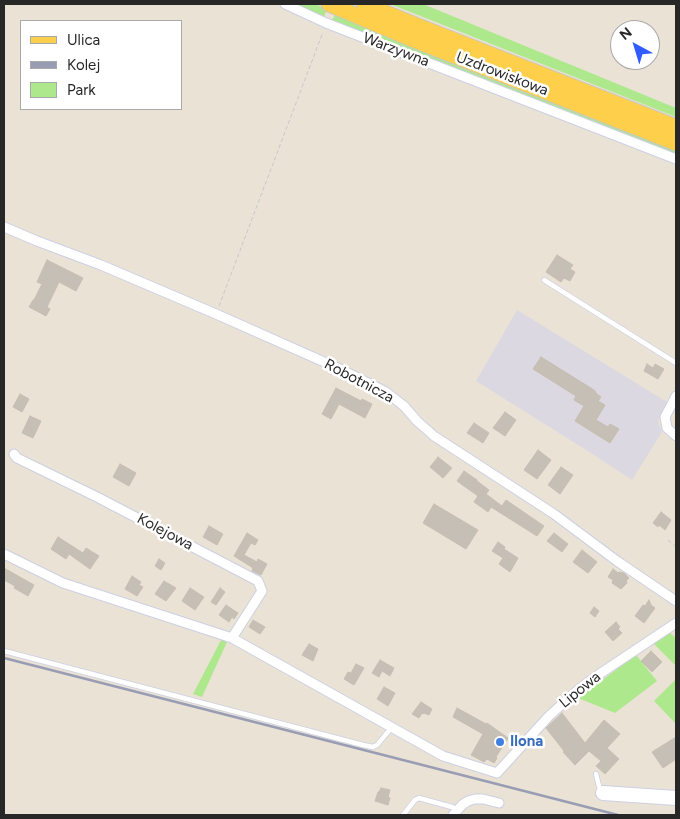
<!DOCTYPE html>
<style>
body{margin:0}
#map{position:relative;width:680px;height:819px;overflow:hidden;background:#ebe2d6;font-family:Figtree,sans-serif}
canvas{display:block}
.frame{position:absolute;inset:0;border:5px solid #272727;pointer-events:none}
.legend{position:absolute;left:20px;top:20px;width:162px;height:90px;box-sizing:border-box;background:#fff;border:1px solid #a9a9a9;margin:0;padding:6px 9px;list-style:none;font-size:15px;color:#272727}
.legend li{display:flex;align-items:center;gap:10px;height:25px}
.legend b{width:25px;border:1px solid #a9a9a9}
.north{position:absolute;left:610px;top:20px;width:50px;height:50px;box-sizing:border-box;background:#fff;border:1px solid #a9a9a9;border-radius:50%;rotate:321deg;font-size:14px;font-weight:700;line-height:20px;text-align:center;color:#272727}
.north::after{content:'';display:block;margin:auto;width:18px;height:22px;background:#2f5bff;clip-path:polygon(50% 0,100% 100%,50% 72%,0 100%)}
</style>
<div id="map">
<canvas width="680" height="819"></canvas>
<div class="frame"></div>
<ul class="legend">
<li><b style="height:6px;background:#fdcf4a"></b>Ulica</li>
<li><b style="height:6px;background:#999db3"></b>Kolej</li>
<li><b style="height:14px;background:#aee88c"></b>Park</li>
</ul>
<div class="north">N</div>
</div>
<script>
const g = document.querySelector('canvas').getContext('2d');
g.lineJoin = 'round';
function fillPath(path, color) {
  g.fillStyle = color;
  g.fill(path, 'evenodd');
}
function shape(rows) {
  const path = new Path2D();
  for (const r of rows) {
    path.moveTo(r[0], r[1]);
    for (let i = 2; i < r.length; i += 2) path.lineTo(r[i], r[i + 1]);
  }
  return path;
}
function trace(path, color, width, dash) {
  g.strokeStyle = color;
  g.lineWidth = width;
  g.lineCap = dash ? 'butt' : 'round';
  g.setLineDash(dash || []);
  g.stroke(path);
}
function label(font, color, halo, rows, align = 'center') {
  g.font = font + ' Figtree,sans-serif';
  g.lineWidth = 5;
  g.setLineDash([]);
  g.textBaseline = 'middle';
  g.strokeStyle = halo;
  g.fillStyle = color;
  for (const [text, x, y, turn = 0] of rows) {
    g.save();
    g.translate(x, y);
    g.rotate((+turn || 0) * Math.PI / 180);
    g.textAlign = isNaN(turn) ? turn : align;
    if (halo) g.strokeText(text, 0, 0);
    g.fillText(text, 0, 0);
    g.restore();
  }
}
fillPath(shape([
 [517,310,667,402,658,421,662,432,632,480,591,453,476,381]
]), '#dbd8e2');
fillPath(shape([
 [296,4,315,4,327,9,324,17],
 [390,4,423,4,676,108,676,117],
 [336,13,676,149,676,156,332,20],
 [670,633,676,638,676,666,653,643],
 [221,640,227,642,202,697,193,694],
 [636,655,657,681,615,713,578,698],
 [676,679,676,724,654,701]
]), '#aee88c');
const building = shape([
 [557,255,573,265,570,269,575,272,570,281,564,278,561,282,546,272,557,255],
 [47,260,83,278,76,291,59,282,47,307,50,309,46,316,29,307,33,300,34,300,42,284,37,282,47,260],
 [541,357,594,390,597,394,601,397,598,401,605,405,596,420,608,427,610,424,619,429,610,443,575,421,584,406,574,400,576,396,533,369,541,357],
 [647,364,653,368,655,364,664,369,658,379,644,371,647,364],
 [336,388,361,401,362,399,372,404,365,418,339,404,331,419,322,414,336,388],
 [20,394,29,399,22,412,13,407,20,394],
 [505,412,516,420,505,436,493,428,505,412],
 [30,416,41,421,33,438,22,433,30,416],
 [474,423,489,433,483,443,467,433,474,423],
 [538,450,551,460,537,479,524,470,538,450],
 [438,457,452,468,443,478,430,467,438,457],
 [120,464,136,473,129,486,113,477,120,464],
 [561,467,573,475,560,494,548,485,561,467],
 [464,471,477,480,477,481,489,490,486,494,502,506,506,500,544,526,537,536,491,507,488,512,474,502,478,496,457,481,464,471],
 [434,504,478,530,466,549,423,523,434,504],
 [661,512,671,520,665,530,659,525,658,527,653,523,661,512],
 [209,526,223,534,217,545,203,537,209,526],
 [247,533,258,540,255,545,251,543,244,555,257,562,258,559,267,564,261,575,252,571,253,568,250,566,234,556,247,533],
 [554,533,568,544,562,552,547,541,554,533],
 [58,537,83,553,86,548,99,556,90,569,69,554,66,559,51,549,58,537],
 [498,542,505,547,504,549,518,558,510,572,499,564,503,558,492,551,498,542],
 [582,550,597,562,588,573,573,562,582,550],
 [159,559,165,563,161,570,155,566,159,559],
 [4,568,34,585,28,596,14,588,15,586,4,580,4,568],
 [613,569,618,573,619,572,624,573,629,578,626,581,627,583,621,589,612,583,613,580,608,577,613,569],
 [132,576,141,582,139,585,143,587,137,596,125,589,132,576],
 [164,581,176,588,166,601,155,594,164,581],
 [190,588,204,597,195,610,182,601,190,588],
 [220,588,225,592,216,605,211,602,220,588],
 [649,600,651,605,655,608,644,623,635,616,643,605,645,606,649,600],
 [226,605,238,613,234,619,232,617,229,622,219,615,226,605],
 [594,607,599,611,595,617,590,613,594,607],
 [253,620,265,627,260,634,249,627,253,620],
 [616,622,620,627,618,629,622,633,613,641,605,632,616,622],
 [309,644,318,649,313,661,302,655,309,644],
 [651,651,662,662,652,672,641,661,651,651],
 [380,660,394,668,390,676,382,671,379,677,372,673,380,660],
 [356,664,364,668,354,685,344,679,348,672,351,673,356,664],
 [384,687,395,693,388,706,377,699,384,687],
 [421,702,432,709,429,715,424,713,423,714,422,713,419,718,412,714,421,702],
 [457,708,486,724,487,723,508,738,496,757,497,758,494,763,487,759,484,762,471,755,483,734,453,717,457,708],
 [562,713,585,743,604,720,620,734,607,748,619,759,605,774,596,766,601,761,589,751,575,765,563,752,564,751,546,728,562,713],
 [676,737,676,759,663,768,652,752,676,737],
 [381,788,390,790,388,797,390,798,388,805,375,801,378,792,379,792,381,788]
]);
fillPath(building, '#c6bfb6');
trace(building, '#c6beb0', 1);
const lane = shape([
 [544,280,676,363],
 [4,651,363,745,373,747,377,745,392,727],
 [596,774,599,786,602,792],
 [403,815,415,800,419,798,452,807,457,810]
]);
const street = shape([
 [285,4,326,23,676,159],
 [4,227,37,241,101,265,216,314,340,369,386,392,404,406,417,421,434,436,554,514,617,561,676,601],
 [676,396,665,417,667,428,676,436],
 [14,454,17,458,97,497,258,581,262,591,232,638],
 [4,554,63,583,232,638,443,756,497,773,549,716,579,689,601,673,676,623],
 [453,815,462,805,468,801,475,799,483,799,499,803]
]);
const secondary = shape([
 [603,793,676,798]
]);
const primary = shape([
 [329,4,414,40,676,143],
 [364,4,418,26,676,127]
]);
trace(lane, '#cbd0e2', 6);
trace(street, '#cbd0e2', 11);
trace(secondary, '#cbd0e2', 16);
trace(primary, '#c7c7c7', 17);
trace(shape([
 [219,306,323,32],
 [668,540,676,547]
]), '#c7c7c7', 1, [4, 2.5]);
trace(lane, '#fff', 4.5);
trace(street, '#fff', 9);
trace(secondary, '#fff', 14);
trace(primary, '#fdcf4a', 15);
trace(shape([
 [4,658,618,815]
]), '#999db3', 2.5);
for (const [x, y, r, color] of [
 [500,742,5,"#3f7fe0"]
]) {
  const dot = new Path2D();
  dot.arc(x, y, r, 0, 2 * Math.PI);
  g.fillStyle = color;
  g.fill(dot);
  trace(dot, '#fff', 2);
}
label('15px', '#272727', '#fff', [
 ["Warzywna",396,50,21],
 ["Uzdrowiskowa",502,74,21],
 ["Robotnicza",359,381,28],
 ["Kolejowa",165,532,28],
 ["Lipowa",580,690,-39]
]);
label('bold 15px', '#366cbe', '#fff', [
 ["Ilona",510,742]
], 'left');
</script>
